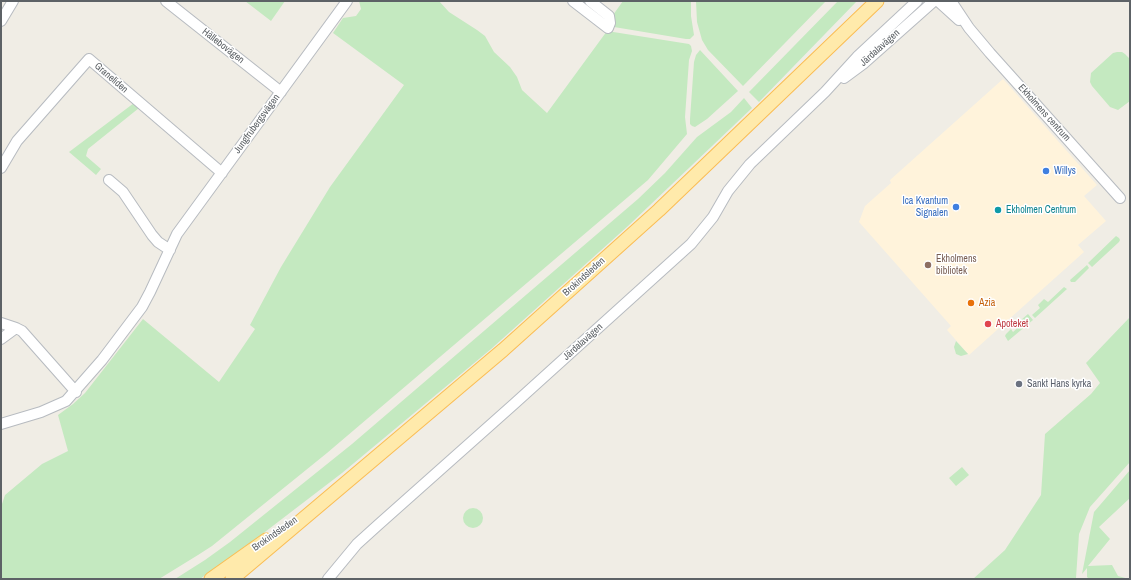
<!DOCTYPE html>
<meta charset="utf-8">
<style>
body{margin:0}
#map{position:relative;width:1131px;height:580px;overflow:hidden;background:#f0ede5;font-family:"Archivo Narrow",sans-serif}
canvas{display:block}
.frame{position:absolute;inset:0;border:2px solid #5d6266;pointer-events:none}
</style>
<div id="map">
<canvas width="1131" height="580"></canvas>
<div class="frame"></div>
</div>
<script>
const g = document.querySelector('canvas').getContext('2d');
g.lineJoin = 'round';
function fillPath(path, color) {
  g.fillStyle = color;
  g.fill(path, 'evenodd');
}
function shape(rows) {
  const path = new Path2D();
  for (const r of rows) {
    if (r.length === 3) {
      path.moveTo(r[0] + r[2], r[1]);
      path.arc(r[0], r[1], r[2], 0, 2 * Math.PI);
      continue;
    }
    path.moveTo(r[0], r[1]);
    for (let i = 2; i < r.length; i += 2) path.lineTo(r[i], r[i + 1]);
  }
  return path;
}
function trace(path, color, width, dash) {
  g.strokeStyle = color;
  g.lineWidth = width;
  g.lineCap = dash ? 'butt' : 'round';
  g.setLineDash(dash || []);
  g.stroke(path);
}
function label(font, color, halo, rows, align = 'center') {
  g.font = font + ' "Archivo Narrow",sans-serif';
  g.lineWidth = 3;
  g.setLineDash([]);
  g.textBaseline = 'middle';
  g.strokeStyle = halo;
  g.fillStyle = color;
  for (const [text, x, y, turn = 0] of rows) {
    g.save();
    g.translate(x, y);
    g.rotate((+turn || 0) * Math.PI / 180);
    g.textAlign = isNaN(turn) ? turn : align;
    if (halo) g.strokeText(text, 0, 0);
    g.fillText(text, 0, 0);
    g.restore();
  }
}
fillPath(shape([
 [1003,79,1097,185,1084,196,1106,221,1078,245,1084,252,969,355,947,330,951,326,859,222,865,206,891,183,890,180]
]), '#fff3db');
fillPath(shape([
 [245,1,285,1,271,21],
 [359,1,439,1,449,12,477,30,485,36,494,52,510,67,517,77,522,90,547,113,607,31,689,44,691,46,692,51,689,60,685,117,687,134,648,180,327,453,212,546,198,555,159,579,1,579,1,507,5,495,42,464,68,451,58,415,73,404,85,393,143,319,219,382,255,329,250,325,281,267,330,187,404,85,333,33,343,18,356,16,361,9],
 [623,1,691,1,691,16,694,35,690,39,686,39,614,27,613,27,613,15],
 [696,1,826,1,743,86,708,50,702,40,697,22],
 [838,1,857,1,759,102,749,92],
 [700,50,738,91,707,119,695,127,692,126,690,124,690,119,694,62,696,55],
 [1117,52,1122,52,1125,54,1130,59,1130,101,1118,110,1110,107,1092,86,1090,82,1091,73,1113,53],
 [744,98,752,108,628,226,491,349,342,473,261,535,200,579,175,579,205,560,230,542,352,444,638,199,665,173,697,137,731,112],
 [134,103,139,108,88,149,86,156,101,169,96,175,69,152],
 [1116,236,1119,238,1120,240,1119,242,1092,267,1088,263],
 [1087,265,1089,268,1075,282,1071,282,1070,280],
 [1064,287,1067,289,1035,318,1032,315,1040,308,1038,305,1044,299,1048,302],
 [1028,314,1033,320,1008,341,1005,336,1006,334,1011,329,1013,332,1023,323,1021,320],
 [1130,317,1130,462,1090,507,1079,534,1076,578,1075,579,973,579,1005,550,1041,495,1045,434,1091,394,1100,383,1086,363],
 [956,341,968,354,961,356,956,354,954,347],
 [962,467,969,475,956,486,949,478],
 [1130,470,1130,498,1099,527,1110,539,1088,566,1112,565,1118,576,1129,579,1089,579,1087,577,1087,568,1082,574,1094,512],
 [473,518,10]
]), '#c4e9c0');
const minor = shape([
 [166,1,281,92],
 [573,1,608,28,610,23,609,16,590,1],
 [938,1,959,20],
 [951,1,969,28,990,53,1120,198],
 [1,21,13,1],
 [844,78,863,64,934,1],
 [1,168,17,141,89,59,222,173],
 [109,180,123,192,152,235,158,242,170,250],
 [1,323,16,328,22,331,76,392],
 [1,339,16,328],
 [1,424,41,412,66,401,102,360,142,307,150,292,177,234,347,1],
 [328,579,357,544,378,525,514,404,691,244,713,217,728,191,750,164,825,92,857,57,917,1]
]);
const major = shape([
 [211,579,266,540],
 [232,579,503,350,659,210,877,1]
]);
trace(minor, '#b7bbc0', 12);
trace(major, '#fbbd53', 15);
trace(minor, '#fff', 10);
trace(major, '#ffeaab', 13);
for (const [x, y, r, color] of [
 [1046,171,4,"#3f7fe0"],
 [956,207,4,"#3f7fe0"],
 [998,210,4,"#0f9aa8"],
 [928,265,4,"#8d6e63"],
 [971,303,4,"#e8710a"],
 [988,324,4,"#e0444e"],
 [1019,384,4,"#6b7280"]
]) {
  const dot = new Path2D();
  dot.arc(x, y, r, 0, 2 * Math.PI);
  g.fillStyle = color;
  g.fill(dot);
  trace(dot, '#fff', 1.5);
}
label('10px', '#5d6266', '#fff', [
 ["Hällebovägen",223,46,38],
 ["Järdalavägen",880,48,-42],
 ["Graneliden",111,78,41],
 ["Ekholmens centrum",1044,113,48],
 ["Jungfrubergsvägen",257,124,-54],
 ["Brokindsleden",584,277,-42],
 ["Järdalavägen",583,342,-42],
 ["Brokindsleden",275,534,-35]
]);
label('10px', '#366cbe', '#fff', [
 ["Willys",1054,171],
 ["Ica Kvantum",948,201,"right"],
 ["Signalen",948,213,"right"]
], 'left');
label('10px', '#0d838f', '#fff', [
 ["Ekholmen Centrum",1006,210]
], 'left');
label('10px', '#785e54', '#fff', [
 ["Ekholmens",936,259],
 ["bibliotek",936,271]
], 'left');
label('10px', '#c56008', '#fff', [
 ["Azia",979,303]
], 'left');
label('10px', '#be3a42', '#fff', [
 ["Apoteket",996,324]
], 'left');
label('10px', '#5b616d', '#fff', [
 ["Sankt Hans kyrka",1027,384]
], 'left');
</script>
